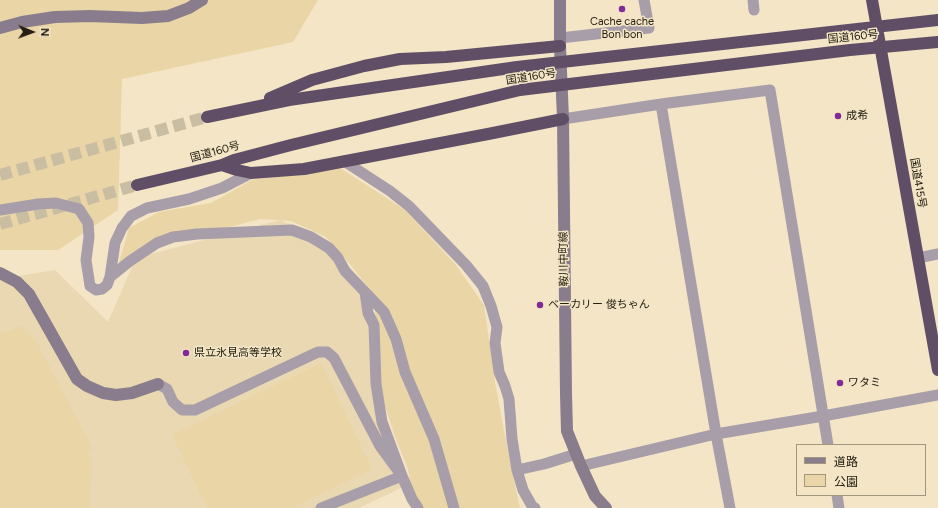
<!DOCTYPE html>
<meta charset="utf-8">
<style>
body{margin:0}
#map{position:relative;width:938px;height:508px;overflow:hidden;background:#f3e5c5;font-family:Figtree,"Noto Sans JP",sans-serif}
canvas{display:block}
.legend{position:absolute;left:796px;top:444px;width:130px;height:52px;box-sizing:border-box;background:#f3e5c5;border:1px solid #a1967e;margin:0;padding:5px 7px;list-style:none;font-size:12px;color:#252014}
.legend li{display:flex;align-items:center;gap:8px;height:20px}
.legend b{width:20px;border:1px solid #a1967e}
.north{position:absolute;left:12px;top:12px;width:40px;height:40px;-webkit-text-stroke:3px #f3e5c5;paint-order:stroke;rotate:91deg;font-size:11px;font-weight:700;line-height:16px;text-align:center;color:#252014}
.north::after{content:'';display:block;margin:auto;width:14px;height:18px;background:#252014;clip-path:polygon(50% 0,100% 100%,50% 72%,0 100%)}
</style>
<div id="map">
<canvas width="938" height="508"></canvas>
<ul class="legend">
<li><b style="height:5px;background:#897c8d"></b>道路</li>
<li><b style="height:11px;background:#ead5a6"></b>公園</li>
</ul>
<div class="north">N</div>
</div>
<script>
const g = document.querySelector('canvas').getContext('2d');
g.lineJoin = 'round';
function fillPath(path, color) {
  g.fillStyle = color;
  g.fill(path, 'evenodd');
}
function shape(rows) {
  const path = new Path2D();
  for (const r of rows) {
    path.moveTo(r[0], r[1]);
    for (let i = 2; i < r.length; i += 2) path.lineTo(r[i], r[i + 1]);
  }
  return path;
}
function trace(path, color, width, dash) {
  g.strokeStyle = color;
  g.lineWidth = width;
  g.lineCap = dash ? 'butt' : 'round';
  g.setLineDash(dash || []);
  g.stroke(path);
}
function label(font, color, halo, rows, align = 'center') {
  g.font = font + ' Figtree,"Noto Sans JP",sans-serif';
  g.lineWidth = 3;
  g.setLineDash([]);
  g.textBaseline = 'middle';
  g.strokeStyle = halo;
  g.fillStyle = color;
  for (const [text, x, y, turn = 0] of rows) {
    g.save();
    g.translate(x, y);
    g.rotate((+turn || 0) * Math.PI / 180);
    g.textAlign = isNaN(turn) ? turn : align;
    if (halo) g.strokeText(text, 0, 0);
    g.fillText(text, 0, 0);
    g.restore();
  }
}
fillPath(shape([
 [280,220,331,242,372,299,373,384,409,484,359,508,0,508,0,279,55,270,108,322,136,258]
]), '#e9d8b1');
fillPath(shape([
 [0,0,318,0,293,42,122,79,118,210,58,250,0,250],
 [340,168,405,210,455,264,484,305,495,382,508,452,520,508,415,508,408,469,395,437,381,393,374,295,349,263,326,237,291,221,260,219,169,243,119,262,129,228,159,212,211,203,252,180],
 [21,326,36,341,93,449,88,453,92,460,90,508,0,508,0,334],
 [321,363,372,469,292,508,207,508,172,435]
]), '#ead5a6');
trace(shape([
 [0,175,207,117],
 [0,224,137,185]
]), '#cabea2', 12, [12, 6]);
trace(shape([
 [753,0,754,10],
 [560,38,649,28,644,0],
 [661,104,716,434,730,508],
 [563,119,661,104,770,90,828,445],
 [344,161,390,191,409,206,466,265,483,286,491,306,497,327,495,343,499,372,505,386,509,399,512,439,517,470],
 [0,210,38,204,56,203,79,209,88,223,89,237,86,260,90,286,96,290,102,289,107,285,110,277,115,243,122,228,131,216,147,208,189,199,222,188,251,173],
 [918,258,938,254],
 [110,277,130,261,157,243,173,237,197,234,268,231,292,230,311,237,329,248,338,258,345,271,365,292,368,313,374,325,376,384,382,422,402,476,321,508],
 [365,292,384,312,396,339,405,372,434,439,454,508],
 [158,384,167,389,173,402,182,410,195,410,318,352,327,352,334,358,380,446,402,476,412,499,418,508],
 [581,466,716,434,823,416,938,395],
 [837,495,839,508],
 [535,508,532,506,523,490,517,470,544,464,576,454]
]), '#a79eaa', 11);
trace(shape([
 [560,0,560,46,563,119,566,394,567,431,581,466,595,496,606,508],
 [0,28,22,22,55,17,90,16,142,18,168,16,189,8,202,0],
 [0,273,17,282,29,294,77,379,87,386,103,393,116,395,132,393,158,384]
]), '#897c8d', 12);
trace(shape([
 [872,0,938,370],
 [270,98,312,80,364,66,400,59,446,57,560,46],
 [207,117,289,100,517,67,938,20],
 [222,165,237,170,251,173,304,169,488,134,563,119],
 [137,185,222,165,234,160,291,145,520,90,850,50,938,42]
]), '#604e66', 12);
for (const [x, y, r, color] of [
 [622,9,4,"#802997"],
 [838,116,4,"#802997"],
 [540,305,4,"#802997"],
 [186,353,4,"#802997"],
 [840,383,4,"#802997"]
]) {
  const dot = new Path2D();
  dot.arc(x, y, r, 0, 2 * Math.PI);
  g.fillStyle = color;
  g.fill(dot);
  trace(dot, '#f3e5c5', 1.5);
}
label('11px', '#252014', '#f3e5c5', [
 ["Cache cache",622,22,"center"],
 ["Bon bon",622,35,"center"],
 ["成希",846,116],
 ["ベーカリー 俊ちゃん",548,305],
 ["県立氷見高等学校",194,353],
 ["ワタミ",848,383]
], 'left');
label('11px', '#252014', '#f3e5c5', [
 ["国道160号",853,37,-6],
 ["国道160号",531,77,-9],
 ["国道160号",215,152,-15],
 ["国道415号",918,183,80],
 ["鞍川中町線",564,259,-91]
]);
</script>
